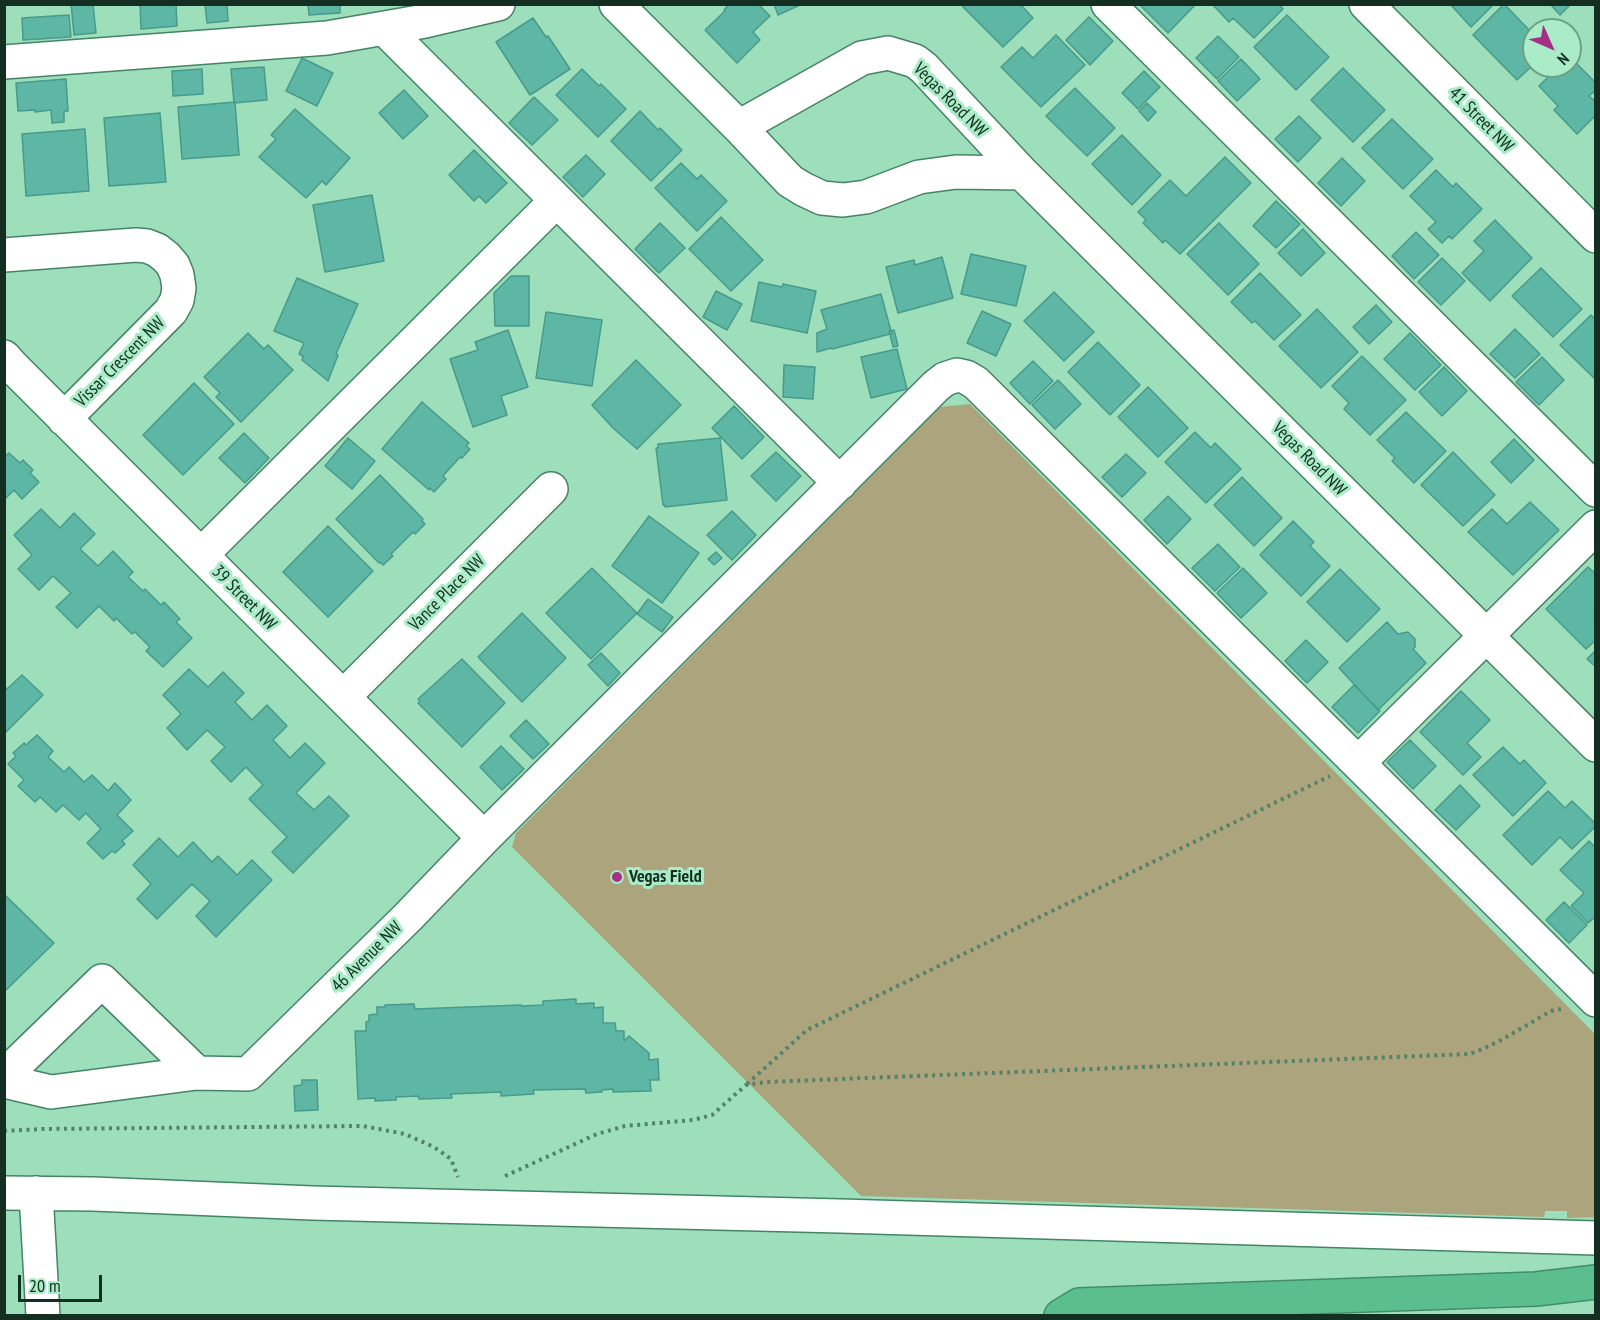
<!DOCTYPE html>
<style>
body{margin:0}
#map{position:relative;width:1600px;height:1320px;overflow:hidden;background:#9ddfba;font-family:"PT Sans Narrow",sans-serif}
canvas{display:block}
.frame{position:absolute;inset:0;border:6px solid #142f22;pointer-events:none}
.north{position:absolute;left:1522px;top:18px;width:60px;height:60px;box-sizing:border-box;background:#aaecc7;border:2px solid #6ea085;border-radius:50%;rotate:135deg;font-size:16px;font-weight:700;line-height:24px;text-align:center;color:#142f22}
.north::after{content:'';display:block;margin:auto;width:21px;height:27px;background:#a63088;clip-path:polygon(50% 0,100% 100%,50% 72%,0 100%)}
.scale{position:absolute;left:18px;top:1275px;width:84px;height:27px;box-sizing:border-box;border:3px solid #142f22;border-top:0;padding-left:8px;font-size:18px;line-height:21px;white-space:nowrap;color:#142f22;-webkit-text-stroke:4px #aaecc7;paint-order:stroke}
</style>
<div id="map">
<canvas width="1600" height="1320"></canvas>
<div class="frame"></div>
<div class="north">N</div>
<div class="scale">20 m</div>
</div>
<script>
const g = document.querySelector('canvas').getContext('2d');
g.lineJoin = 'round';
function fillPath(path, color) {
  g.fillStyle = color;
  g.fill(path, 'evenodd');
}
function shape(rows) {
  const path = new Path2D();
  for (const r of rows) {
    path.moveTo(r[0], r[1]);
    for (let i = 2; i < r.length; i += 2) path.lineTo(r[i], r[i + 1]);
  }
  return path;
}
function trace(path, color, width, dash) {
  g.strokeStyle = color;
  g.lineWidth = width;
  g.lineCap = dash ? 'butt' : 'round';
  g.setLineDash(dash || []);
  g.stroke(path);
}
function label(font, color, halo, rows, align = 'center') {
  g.font = font + ' "PT Sans Narrow",sans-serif';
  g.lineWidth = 6;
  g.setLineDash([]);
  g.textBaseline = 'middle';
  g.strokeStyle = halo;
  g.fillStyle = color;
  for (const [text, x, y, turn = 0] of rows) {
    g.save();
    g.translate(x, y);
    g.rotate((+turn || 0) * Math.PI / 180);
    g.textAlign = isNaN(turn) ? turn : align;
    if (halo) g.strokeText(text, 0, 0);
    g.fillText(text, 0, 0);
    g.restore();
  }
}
fillPath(shape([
 [970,404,1595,1034,1595,1217,1567,1218,1567,1211,1545,1211,1544,1217,861,1196,512,847,516,833,940,407]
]), '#aba47d');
const building = shape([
 [71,4,93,4,96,33,74,35,71,4],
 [140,4,176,4,177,26,141,29,140,4],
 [205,4,227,4,228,21,207,23,205,4],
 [308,4,340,4,340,13,309,15,308,4],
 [729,4,758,4,770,16,753,32,760,40,737,63,705,30,725,11,724,10,729,4],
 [774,4,802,4,778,15,774,4],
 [965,4,1020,4,1033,18,1003,47,963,7,965,4],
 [1143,4,1196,4,1168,33,1141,6,1143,4],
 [1212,4,1279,4,1283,9,1254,38,1233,18,1229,22,1212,4],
 [1450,4,1494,4,1471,27,1450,4],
 [1504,4,1534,35,1534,64,1517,80,1473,35,1504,4],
 [1550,4,1571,4,1560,15,1550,4],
 [69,15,71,37,23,40,22,18,69,15],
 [1287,15,1329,57,1296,90,1254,47,1287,15],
 [1089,17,1113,41,1090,65,1066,40,1089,17],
 [533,18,546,37,548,36,570,69,530,95,496,42,533,18],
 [1056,35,1085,65,1041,107,1001,67,1022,47,1033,58,1056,35],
 [1218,36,1239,57,1217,79,1196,58,1218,36],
 [1570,57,1596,83,1596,90,1589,96,1596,102,1596,115,1577,134,1554,110,1558,106,1539,86,1559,66,1570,66,1570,57],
 [302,58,333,73,317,106,286,91,302,58],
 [1241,59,1260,79,1237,101,1218,81,1241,59],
 [264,67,267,100,234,103,231,69,264,67],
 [1343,68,1385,110,1353,142,1311,100,1343,68],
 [202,69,203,94,173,96,172,71,202,69],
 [582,69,599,86,601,84,626,109,598,137,556,95,582,69],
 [1144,71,1160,87,1138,109,1122,93,1144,71],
 [66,79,68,111,64,111,64,122,52,123,51,110,35,112,35,110,18,111,16,83,66,79],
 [1075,88,1115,128,1087,156,1046,116,1075,88],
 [404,90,428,116,403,139,379,113,404,90],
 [534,97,558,120,532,145,509,123,534,97],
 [235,102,239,155,182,159,178,107,235,102],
 [1147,103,1156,112,1148,121,1139,111,1147,103],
 [295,109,350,158,326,185,322,181,306,198,259,157,276,139,271,135,295,109],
 [640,111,658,130,660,128,682,150,651,181,611,141,640,111],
 [160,113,166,182,109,186,104,118,160,113],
 [1299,116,1321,138,1298,162,1275,139,1299,116],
 [1392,119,1433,159,1403,189,1362,148,1392,119],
 [85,129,89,191,26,196,22,134,85,129],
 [1122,135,1161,175,1132,205,1092,164,1122,135],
 [474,150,507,183,486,203,479,196,474,201,449,175,474,150],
 [586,155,605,174,583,197,563,177,586,155],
 [1225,157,1251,183,1180,254,1165,240,1163,243,1143,223,1146,220,1138,212,1170,180,1186,196,1225,157],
 [1342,158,1365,181,1341,206,1318,183,1342,158],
 [681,163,697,179,701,175,727,201,697,231,655,188,681,163],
 [1436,170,1453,187,1456,183,1482,209,1452,239,1449,236,1442,243,1428,229,1436,222,1410,196,1436,170],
 [372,195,384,261,325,272,313,205,372,195],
 [1276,201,1300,224,1276,248,1253,226,1276,201],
 [721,217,763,260,731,291,689,249,721,217],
 [1495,220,1532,258,1490,301,1462,273,1484,251,1474,241,1495,220],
 [660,223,685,248,659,273,635,249,660,223],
 [1219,223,1259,264,1228,295,1187,254,1219,223],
 [1303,229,1325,253,1301,276,1278,253,1303,229],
 [1416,232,1439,255,1414,279,1392,256,1416,232],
 [971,254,1026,266,1016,306,961,294,971,254],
 [942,257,953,298,898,313,886,267,914,260,915,265,942,257],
 [1442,258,1465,281,1441,305,1418,282,1442,258],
 [1541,268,1582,309,1553,337,1512,296,1541,268],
 [1260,273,1301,315,1274,340,1255,321,1252,323,1231,302,1260,273],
 [511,276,529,276,529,326,495,326,494,293,511,276],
 [297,278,358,304,336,354,338,355,328,381,302,360,303,356,299,354,304,343,274,331,297,278],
 [759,282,782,287,783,284,816,291,807,333,751,321,759,282],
 [716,291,742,304,727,330,703,317,716,291],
 [1054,292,1094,332,1064,361,1024,321,1054,292],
 [881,294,891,331,889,331,890,334,832,349,831,348,817,352,817,333,827,329,821,310,881,294],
 [1376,305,1392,322,1369,344,1353,327,1376,305],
 [1317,309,1358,352,1321,388,1279,346,1317,309],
 [982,311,1011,324,996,356,967,343,982,311],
 [546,312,602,320,592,386,536,378,546,312],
 [1591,315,1596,320,1596,380,1560,345,1591,315],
 [1515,329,1540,354,1515,378,1490,354,1515,329],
 [508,330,528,387,501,396,507,415,473,427,450,359,478,350,475,342,508,330],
 [894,330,898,346,893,347,890,334,892,334,891,331,894,330],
 [248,333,264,349,268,345,293,370,241,422,216,397,220,393,204,377,248,333],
 [1410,333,1441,365,1415,390,1384,359,1410,333],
 [1098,342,1140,385,1110,415,1068,372,1098,342],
 [897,349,907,389,871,398,861,357,897,349],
 [1362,356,1406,400,1370,435,1344,409,1349,403,1332,386,1362,356],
 [1542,357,1564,380,1539,405,1516,382,1542,357],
 [636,360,681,405,637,449,613,428,592,405,636,360],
 [1033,361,1053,381,1030,404,1010,383,1033,361],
 [784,365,815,367,813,399,783,397,784,365],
 [1444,367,1467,391,1442,416,1419,392,1444,367],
 [1058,380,1081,404,1055,429,1032,405,1058,380],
 [194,383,234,424,183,475,143,435,194,383],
 [1148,387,1188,428,1158,457,1118,417,1148,387],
 [422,402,469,443,466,446,470,449,462,458,460,457,443,476,446,479,434,492,430,488,429,490,382,449,422,402],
 [734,406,764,437,742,459,712,428,734,406],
 [1406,412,1446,451,1414,483,1392,461,1395,458,1377,440,1406,412],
 [1195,432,1211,448,1215,443,1241,469,1206,503,1165,462,1195,432],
 [244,433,269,458,245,483,219,458,244,433],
 [348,438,375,461,352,489,325,466,348,438],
 [720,438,727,500,665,507,665,505,663,505,656,448,658,448,658,444,720,438],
 [1514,439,1534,460,1511,483,1491,462,1514,439],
 [776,452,801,476,776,501,751,476,776,452],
 [1453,452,1495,495,1463,526,1421,485,1453,452],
 [9,453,20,463,23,460,33,470,30,473,39,482,22,499,14,490,4,500,4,457,9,453],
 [1126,454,1146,473,1122,497,1102,477,1126,454],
 [380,475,423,519,422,521,425,524,415,534,413,532,391,554,393,556,383,565,380,562,379,563,336,519,380,475],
 [1242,477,1282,518,1254,546,1214,505,1242,477],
 [1168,496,1191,519,1167,544,1144,520,1168,496],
 [1530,502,1559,530,1513,575,1468,532,1492,509,1507,524,1530,502],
 [41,509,60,528,74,513,95,534,80,549,98,566,113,551,133,572,128,577,143,591,145,589,161,605,164,602,180,619,176,622,192,638,163,667,146,651,150,647,135,632,132,634,116,618,114,621,99,606,77,628,56,607,71,593,53,576,39,590,18,569,32,555,14,535,41,509],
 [732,511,756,535,732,560,707,535,732,511],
 [649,516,699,553,662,603,612,566,649,516],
 [1293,521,1314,542,1310,546,1330,566,1301,596,1260,555,1293,521],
 [328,526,373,571,328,617,283,572,328,526],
 [1218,544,1240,567,1215,591,1192,568,1218,544],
 [716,552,722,558,714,565,708,559,716,552],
 [1588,567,1596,574,1596,615,1594,616,1596,617,1596,640,1586,649,1546,609,1588,567],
 [592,568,637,613,591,659,546,613,592,568],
 [1243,568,1267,593,1241,618,1217,593,1243,568],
 [1340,569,1380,609,1347,642,1307,602,1340,569],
 [648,599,673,617,662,632,637,614,648,599],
 [522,613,566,658,522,702,478,657,522,613],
 [1387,622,1398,634,1408,632,1415,639,1415,647,1413,649,1426,663,1378,710,1339,668,1387,622],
 [1306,640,1328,662,1307,683,1285,661,1306,640],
 [1596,650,1596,667,1587,659,1596,650],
 [601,653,620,673,608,686,588,665,601,653],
 [462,659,505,703,462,747,418,703,420,701,418,699,462,659],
 [189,669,208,687,223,672,244,693,235,702,252,720,267,705,287,726,273,740,290,758,305,743,325,763,296,793,314,810,329,796,349,816,293,873,272,852,287,837,249,799,263,785,246,767,231,782,211,761,225,747,207,730,187,750,167,728,181,714,163,695,189,669],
 [22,675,43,695,4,734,4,686,7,689,22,675],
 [1354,685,1380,711,1358,733,1332,707,1354,685],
 [1461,691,1490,720,1467,743,1481,757,1463,775,1420,732,1461,691],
 [526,720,549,744,533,759,510,736,526,720],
 [37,735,53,751,48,757,64,772,69,767,84,782,92,775,108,791,115,783,131,800,117,815,133,831,122,841,125,844,115,853,112,851,103,859,87,843,101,829,86,813,79,820,63,805,56,812,40,797,35,802,18,786,24,780,8,764,16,756,13,753,24,743,26,745,37,735],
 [1410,740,1436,766,1413,789,1387,762,1410,740],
 [501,746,524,769,502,790,480,767,501,746],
 [1503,747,1520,764,1524,760,1546,783,1513,816,1473,775,1503,747],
 [1460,785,1480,806,1456,830,1435,810,1460,785],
 [1548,791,1565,808,1572,801,1596,824,1596,826,1572,849,1560,837,1532,865,1503,835,1548,791],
 [159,838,178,857,193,842,212,862,218,856,237,875,252,860,272,880,216,937,196,916,210,901,192,884,157,919,137,899,151,884,133,865,159,838],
 [1589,841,1596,848,1596,916,1588,923,1571,906,1584,893,1560,870,1589,841],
 [4,894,54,943,4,992,4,894],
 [1564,902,1587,925,1569,943,1546,920,1564,902],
 [576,999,576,1004,594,1003,594,1008,603,1007,603,1023,615,1023,616,1031,624,1031,624,1041,629,1036,649,1053,649,1060,658,1059,659,1080,650,1080,651,1091,613,1092,613,1089,602,1090,602,1092,586,1093,585,1089,533,1090,534,1094,501,1096,501,1092,451,1094,452,1098,419,1099,418,1096,396,1097,396,1100,375,1101,375,1098,358,1099,355,1031,366,1031,366,1022,369,1021,369,1015,377,1014,377,1007,385,1007,385,1005,414,1004,415,1009,521,1005,521,1006,543,1005,543,1001,576,999],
 [302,1080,317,1080,318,1110,295,1111,294,1086,302,1085,302,1080]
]);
fillPath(building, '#5eb6a5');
trace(building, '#489a8b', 1.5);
const minor = shape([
 [616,4,739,127,862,58,888,53,915,61,924,68,1022,173,1596,745],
 [1108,4,1596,490],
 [1366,4,1596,236],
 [385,29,840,483],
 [4,62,327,38,425,21,498,4],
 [739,127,790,181,803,189,822,198,843,200,866,197,919,177,956,172,1022,173],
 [4,255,136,245,147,246,157,250,166,257,173,265,177,275,179,288,177,300,171,311,64,419],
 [4,357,12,366,484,838],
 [201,555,556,201],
 [343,697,551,489],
 [1358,763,1596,527],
 [4,1076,102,981,197,1073],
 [4,1081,51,1092,197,1073,248,1074,408,917,484,838,936,386,945,379,957,375,966,377,976,383,1596,1000],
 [4,1193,93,1194,312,1203,840,1216,1596,1238],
 [36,1193,43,1316]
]);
const highway = shape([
 [1061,1316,1079,1305,1536,1289,1596,1282]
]);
trace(minor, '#448464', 36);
trace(highway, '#428d68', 36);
trace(shape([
 [747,1084,807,1030,1330,776],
 [4,1131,42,1129,363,1126,405,1134,434,1147,451,1159,458,1177],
 [505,1176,597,1134,625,1126,693,1120,712,1115,746,1085,766,1082,1470,1054,1485,1048,1503,1039,1551,1011,1561,1009]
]), '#548169', 4, [3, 4.5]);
trace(minor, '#fff', 33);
trace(highway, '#5bbf8d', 33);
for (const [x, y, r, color] of [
 [617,877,6,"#a63088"]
]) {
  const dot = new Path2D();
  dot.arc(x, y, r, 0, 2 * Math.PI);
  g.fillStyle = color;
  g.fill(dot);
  trace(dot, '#aaecc7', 2);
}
label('18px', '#142f22', '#aaecc7', [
 ["Vegas Road NW",950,100,45],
 ["41 Street NW",1481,120,45],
 ["Vissar Crescent NW",120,362,-45],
 ["Vegas Road NW",1309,459,45],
 ["Vance Place NW",447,593,-45],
 ["39 Street NW",244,598,45],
 ["46 Avenue NW",367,957,-45]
]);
label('bold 18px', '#142f22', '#aaecc7', [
 ["Vegas Field",629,877]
], 'left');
</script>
